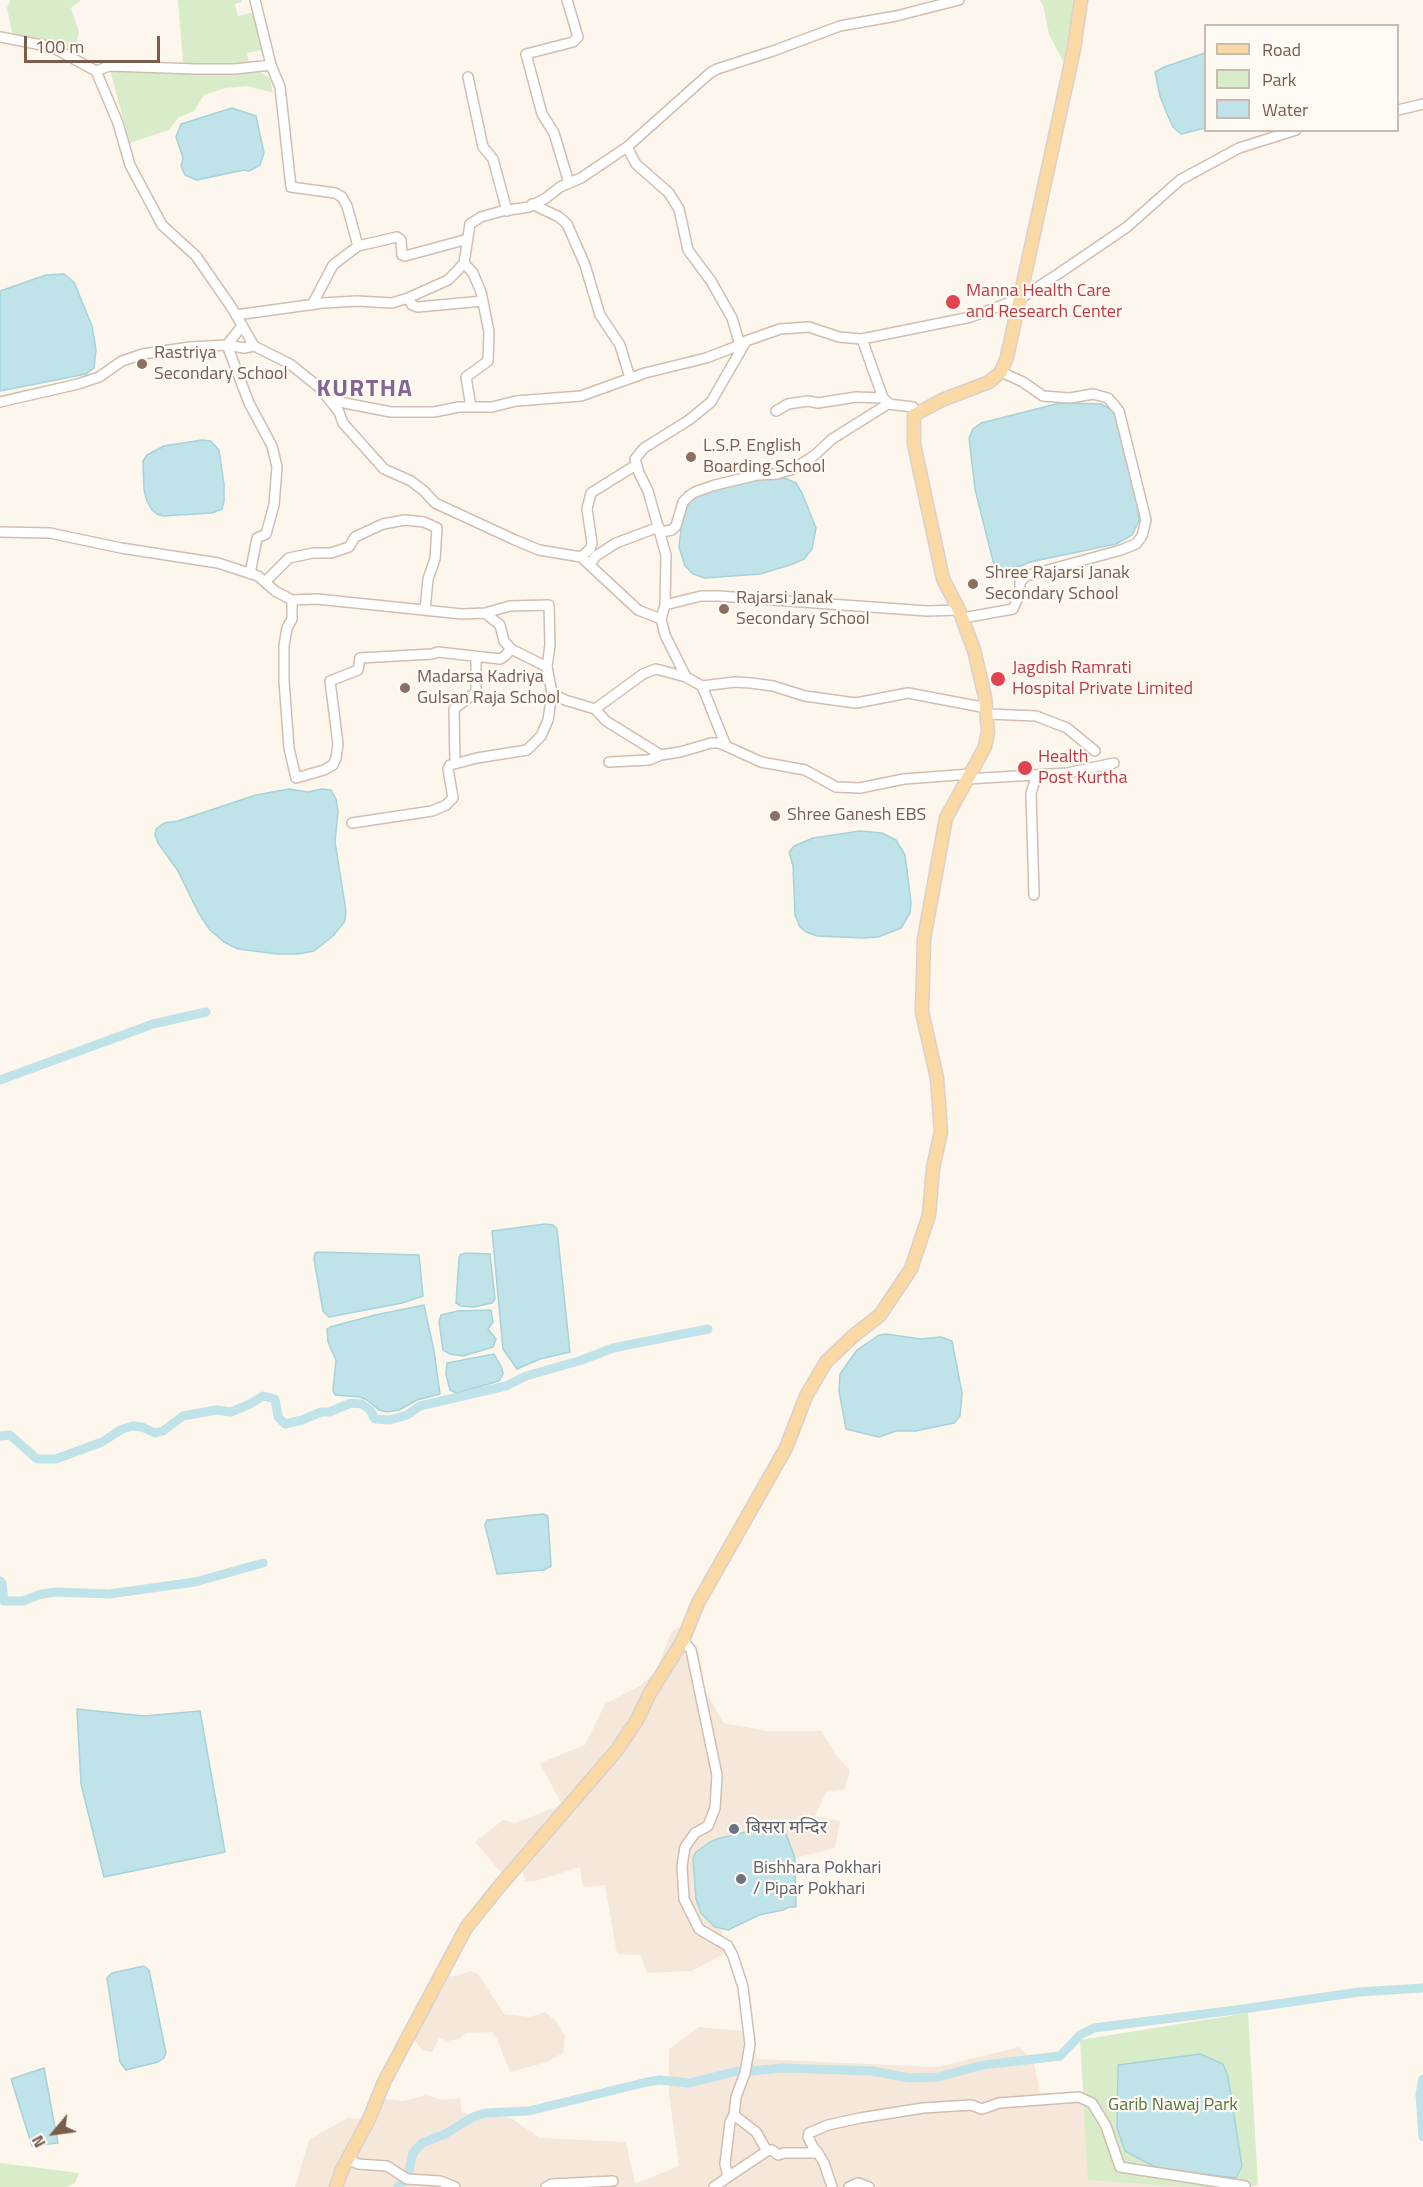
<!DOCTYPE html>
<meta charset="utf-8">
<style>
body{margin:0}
#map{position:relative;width:1423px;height:2187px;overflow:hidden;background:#fdf6ec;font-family:"Titillium Web",sans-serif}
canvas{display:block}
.legend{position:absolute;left:1204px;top:24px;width:195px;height:108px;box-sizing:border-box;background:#fffaf3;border:2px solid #cabbb1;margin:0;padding:8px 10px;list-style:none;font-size:18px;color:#7a5c4d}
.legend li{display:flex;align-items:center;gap:12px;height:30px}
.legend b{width:30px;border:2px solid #cabbb1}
.north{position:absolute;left:24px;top:2103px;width:60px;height:60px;-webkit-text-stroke:4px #fffaf3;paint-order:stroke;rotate:241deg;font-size:16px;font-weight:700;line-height:24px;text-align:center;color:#7a5c4d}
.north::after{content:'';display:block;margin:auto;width:21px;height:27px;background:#7a5c4d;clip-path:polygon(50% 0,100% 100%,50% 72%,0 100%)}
.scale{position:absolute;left:24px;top:36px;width:136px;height:27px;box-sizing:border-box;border:3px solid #7a5c4d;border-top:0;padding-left:8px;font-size:18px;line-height:21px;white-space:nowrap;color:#7a5c4d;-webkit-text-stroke:4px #fffaf3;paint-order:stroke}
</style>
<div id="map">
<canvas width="1423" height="2187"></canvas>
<ul class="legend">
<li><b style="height:8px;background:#fbd9a5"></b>Road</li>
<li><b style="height:16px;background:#d8ecc9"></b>Park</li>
<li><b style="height:16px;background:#bfe3e8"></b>Water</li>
</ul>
<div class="north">N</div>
<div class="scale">100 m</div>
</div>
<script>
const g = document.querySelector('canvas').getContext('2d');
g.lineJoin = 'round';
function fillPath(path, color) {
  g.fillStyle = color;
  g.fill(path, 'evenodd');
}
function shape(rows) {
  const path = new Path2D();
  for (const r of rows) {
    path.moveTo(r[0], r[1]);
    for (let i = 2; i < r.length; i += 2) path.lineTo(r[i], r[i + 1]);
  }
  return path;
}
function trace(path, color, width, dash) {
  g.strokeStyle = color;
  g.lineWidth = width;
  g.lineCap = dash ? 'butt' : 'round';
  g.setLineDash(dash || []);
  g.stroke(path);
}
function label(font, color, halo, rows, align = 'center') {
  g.font = font + ' "Titillium Web","Noto Sans Devanagari",sans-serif';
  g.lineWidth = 4.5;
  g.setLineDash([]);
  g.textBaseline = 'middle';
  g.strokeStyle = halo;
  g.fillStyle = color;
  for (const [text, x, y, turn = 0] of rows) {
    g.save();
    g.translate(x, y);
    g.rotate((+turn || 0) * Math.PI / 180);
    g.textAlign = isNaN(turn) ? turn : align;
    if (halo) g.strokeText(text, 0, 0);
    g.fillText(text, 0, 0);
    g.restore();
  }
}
fillPath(shape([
 [678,1627,690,1639,699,1652,705,1690,724,1723,767,1731,821,1731,836,1755,850,1770,845,1789,826,1792,815,1816,840,1821,835,1848,795,1858,789,1840,747,1831,730,1837,720,1838,715,1927,722,1930,726,1953,691,1971,647,1973,640,1955,617,1954,605,1885,583,1887,580,1867,535,1881,525,1882,522,1869,510,1883,475,1842,503,1820,515,1823,562,1805,540,1763,585,1745,605,1704,640,1686,657,1670,671,1633],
 [470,1971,478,1974,504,2014,530,2017,545,2012,558,2023,565,2036,563,2053,547,2062,510,2072,497,2039,492,2032,466,2033,459,2039,447,2041,437,2037,438,2041,432,2052,422,2050,415,2041,417,2026,441,1992,448,1977,459,1975],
 [699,2027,753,2032,757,2059,937,2067,1019,2047,1034,2063,1040,2093,1079,2094,1217,2187,295,2187,309,2140,347,2118,371,2120,384,2099,403,2101,426,2095,442,2100,460,2098,462,2113,511,2118,540,2138,626,2142,635,2184,679,2166,669,2094,669,2049]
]), '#f5e8da');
fillPath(shape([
 [10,0,81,0,71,8,79,32,74,52,65,46,13,37,7,8],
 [178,0,242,0,242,2,235,4,238,16,254,12,263,50,247,53,249,64,231,67,190,65,183,62],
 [1039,0,1079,0,1067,69,1049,34,1043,5],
 [110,70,258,71,270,78,273,93,248,86,225,88,204,95,194,111,178,118,169,130,130,143],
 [1248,2013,1258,2185,1250,2187,1187,2187,1088,2180,1080,2040],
 [0,2163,79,2173,75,2183,67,2187,0,2187]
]), '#d8ecc9');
const water = shape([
 [1205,53,1205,128,1181,134,1173,127,1167,114,1160,96,1155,72,1164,67,1205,53],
 [232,108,256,116,264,153,260,165,249,171,244,170,197,180,185,175,181,166,183,158,176,137,181,124,232,108],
 [64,274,74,282,92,326,96,350,94,368,86,374,0,391,0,291,46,275,64,274],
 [1060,403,1101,404,1112,410,1118,418,1137,500,1139,521,1132,535,1116,544,1030,562,1021,566,995,569,975,489,969,438,973,429,981,423,1060,403],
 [202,440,211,441,219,450,224,484,224,501,222,509,212,513,163,516,157,514,152,510,147,501,144,490,143,461,147,455,164,446,202,440],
 [772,477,787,479,796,483,802,493,816,528,812,549,804,559,793,564,760,574,705,578,693,574,685,566,679,547,683,511,689,500,702,493,772,477],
 [289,789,308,792,322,789,331,790,336,799,338,811,335,842,346,911,345,921,333,936,314,951,298,954,278,954,238,949,224,942,209,929,197,910,178,871,158,843,155,835,156,829,164,823,178,821,256,795,289,789],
 [860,831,882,833,896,840,905,855,911,902,910,913,901,928,878,937,863,938,817,936,806,932,800,927,795,915,793,866,789,852,794,846,813,838,860,831],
 [545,1224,553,1225,557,1229,570,1352,540,1359,517,1369,503,1349,492,1231,545,1224],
 [318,1252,419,1255,423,1296,402,1303,329,1317,323,1311,314,1259,315,1253,318,1252],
 [465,1253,490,1254,495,1299,492,1303,474,1307,461,1306,456,1303,459,1258,460,1255,465,1253],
 [424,1305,434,1351,440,1394,417,1400,399,1410,387,1412,379,1410,367,1400,360,1397,335,1395,333,1390,336,1360,328,1342,327,1329,330,1327,375,1315,424,1305],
 [491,1310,493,1322,488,1329,496,1339,493,1347,463,1356,450,1354,443,1350,439,1322,441,1315,458,1311,491,1310],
 [886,1334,921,1339,941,1337,952,1341,962,1393,960,1416,954,1423,915,1431,896,1431,879,1437,846,1429,839,1391,840,1374,857,1350,879,1335,886,1334],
 [494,1354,502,1368,503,1374,499,1381,457,1393,450,1390,446,1374,447,1363,494,1354],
 [542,1514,547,1515,548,1518,551,1566,544,1570,497,1574,485,1525,487,1520,542,1514],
 [77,1709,144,1716,200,1711,225,1852,104,1877,81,1784,77,1709],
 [772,1826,781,1829,786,1834,795,1858,796,1907,789,1907,783,1910,759,1915,728,1930,715,1927,701,1913,696,1899,693,1858,696,1852,710,1842,720,1838,772,1826],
 [144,1966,149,1970,166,2053,164,2058,158,2062,126,2070,120,2062,107,1978,112,1973,144,1966],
 [1200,2054,1223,2064,1228,2077,1242,2166,1236,2178,1157,2168,1125,2151,1117,2128,1118,2065,1200,2054],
 [44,2068,58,2143,32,2146,11,2079,44,2068]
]);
fillPath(water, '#bfe3e8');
trace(water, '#a5d3da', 1.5);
trace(shape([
 [0,1080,153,1024,206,1012],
 [0,1436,10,1435,37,1459,56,1459,102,1442,122,1429,133,1426,142,1427,155,1433,163,1431,183,1416,216,1410,231,1412,250,1404,263,1396,275,1399,278,1417,285,1424,302,1420,321,1412,329,1412,351,1403,362,1404,370,1410,375,1419,390,1420,407,1415,420,1406,506,1386,526,1376,582,1360,613,1348,708,1329],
 [0,1581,2,1583,4,1601,23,1601,41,1594,57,1592,109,1594,195,1582,263,1563],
 [751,2071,782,2068,872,2071,909,2078,938,2077,983,2065,1060,2056,1080,2035,1094,2028,1243,2009,1359,1992,1423,1988],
 [1423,2079,1420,2094,1423,2137],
 [398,2187,407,2179,413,2153,422,2143,445,2134,473,2117,485,2113,529,2111,549,2106,647,2082,660,2080,689,2083,738,2071]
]), '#bfe3e8', 9);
const minor = shape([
 [255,0,271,65,280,87,291,187,335,193,342,197,347,206,358,246],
 [567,0,578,37,573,42,526,54,542,114,554,133,569,183],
 [0,37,52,47,96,71,118,123,130,165,162,225,196,256,232,308,254,346,290,364,320,388,339,412,343,423,384,469,411,481,424,491,435,503,515,540,539,550,581,557,638,610,661,619],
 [96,71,109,66,196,69,235,69,271,65],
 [468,77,483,147,493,159,507,211],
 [1398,110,1423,104],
 [627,147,636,164,669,193,679,209,688,250,711,281,732,318,740,345],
 [532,204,559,217,567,224,585,265,600,315,620,345,630,378],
 [464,263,473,273,481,292,489,332,488,361,466,377,471,407],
 [408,298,412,305,418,307,483,301],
 [312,305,333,265,358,246,397,237,401,240,402,255,405,256,468,239],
 [236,315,323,303,357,301,392,303,408,298,448,280,457,271,464,263,470,224,481,217,502,211,529,207,546,198,560,187,581,178,627,147,710,73,717,69,773,51,840,26,896,16,959,0],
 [242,326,227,345,249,403,272,446,277,467,274,505,266,534,257,538,250,574],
 [862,339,883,398],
 [745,343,711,402,689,420,644,448,635,459,639,473,648,491,666,555,665,605,661,619,665,635,686,677,702,686,735,682,751,683,773,686,805,696,848,702,856,703,908,693,987,708],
 [329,400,391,412,434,412,459,407,492,407,516,401,581,396,645,373,706,358,740,345,746,341,780,329,809,327,839,337,862,339,971,317,1021,298,1058,274,1127,227,1180,180,1239,148,1296,130],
 [0,402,78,384,99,377,122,361,143,354,190,347,227,345,244,348,254,346],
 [776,411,788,404,808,401,818,403,856,397,883,398,890,404],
 [0,532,50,533,121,548,218,563,258,576,275,591,292,600,317,599,462,614,485,613,500,625,504,641,511,649,547,667,552,693,565,700,595,709,606,721,661,755,680,752,711,743,719,743,726,746],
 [661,532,672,530,676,526,683,502,689,496,695,492,715,485,757,475,777,474,793,469,815,455,832,439,888,404,913,407,914,415],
 [581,557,590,549,592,543,587,509,591,493,636,465],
 [590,564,596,556,616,543,659,527],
 [265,582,289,558,313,553,331,553,349,547,355,537,383,524,405,520,424,522,437,528,435,559,428,579,425,610],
 [292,600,292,619,287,628,284,646,284,681,289,748,296,778,324,770,333,765,336,758,338,744,330,681,358,670,360,658,432,654,438,652,500,659,505,656,511,649],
 [665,605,701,596,718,596,927,611,959,610],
 [485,613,510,606,549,605,550,645,547,667],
 [963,618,1013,609,1020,593,1020,582,1026,576,1121,550,1136,544,1142,536,1146,520,1119,411,1108,398,1093,394,1070,398,1043,396,1023,382,1001,372],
 [702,686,726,746,761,762,805,770,836,787,860,788,904,779,971,774],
 [595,709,643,674,656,669,686,677],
 [987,714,1036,716,1067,728,1095,751],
 [609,762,649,760,661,755],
 [455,763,454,709,476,692,476,657],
 [967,779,1067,773,1114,763],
 [352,823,432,811,446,805,453,798,448,769,450,765,477,758,527,750,541,736,548,720,552,693],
 [1034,895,1031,793,1037,775],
 [683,1640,691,1650,717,1775,715,1808,708,1826,695,1833,685,1847,682,1866,684,1899,699,1929,728,1946,733,1956,743,1987,750,2044,745,2073,736,2097,734,2115,730,2122,725,2164,728,2177,714,2187],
 [734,2115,756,2132,767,2151,772,2150,778,2155,784,2153,818,2153,824,2163,832,2187],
 [818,2153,813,2147,808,2137,809,2133,828,2125,860,2118,923,2108,971,2105,982,2109,999,2103,1079,2097,1092,2103,1106,2126,1120,2167,1245,2186],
 [348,2159,358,2164,387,2166,407,2179,440,2181,455,2187],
 [728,2177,767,2151],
 [546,2187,552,2184,613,2181],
 [849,2187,858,2183,869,2187]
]);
const major = shape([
 [336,2187,342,2170,370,2117,384,2082,466,1928,498,1888,617,1750,637,1720,650,1693,683,1640,698,1603,786,1448,806,1396,826,1362,852,1337,880,1315,911,1269,929,1215,933,1168,941,1132,937,1078,922,1012,924,939,946,818,985,747,988,732,985,697,974,650,959,610,943,579,914,444,914,415,942,400,989,382,1001,372,1007,357,1074,49,1081,0]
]);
trace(minor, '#d1beb0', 12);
trace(major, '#dad1cd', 15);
trace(minor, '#fff', 9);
trace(major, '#fbd9a5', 12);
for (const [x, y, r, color] of [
 [953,302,8,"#e0444e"],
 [142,364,6,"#8d6e63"],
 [691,457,6,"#8d6e63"],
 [973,584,6,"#8d6e63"],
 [724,609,6,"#8d6e63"],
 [998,679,8,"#e0444e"],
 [405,688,6,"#8d6e63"],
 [1025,768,8,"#e0444e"],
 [775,816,6,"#8d6e63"],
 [734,1829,6,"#6b7280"],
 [741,1879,6,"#6b7280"]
]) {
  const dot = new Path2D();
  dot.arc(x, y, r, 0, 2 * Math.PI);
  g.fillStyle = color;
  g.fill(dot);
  trace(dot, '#fffaf3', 2);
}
label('18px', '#be3a42', '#fffaf3', [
 ["Manna Health Care",966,292],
 ["and Research Center",966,313],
 ["Jagdish Ramrati",1012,669],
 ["Hospital Private Limited",1012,690],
 ["Health",1038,758],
 ["Post Kurtha",1038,779]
], 'left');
label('18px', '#785e54', '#fffaf3', [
 ["Rastriya",154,354],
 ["Secondary School",154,375],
 ["L.S.P. English",703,447],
 ["Boarding School",703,468],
 ["Shree Rajarsi Janak",985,574],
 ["Secondary School",985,595],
 ["Rajarsi Janak",736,599],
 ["Secondary School",736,620],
 ["Madarsa Kadriya",417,678],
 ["Gulsan Raja School",417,699],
 ["Shree Ganesh EBS",787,816]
], 'left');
label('18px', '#5b616d', '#fffaf3', [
 ["बिसरा मन्दिर",746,1829],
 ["Bishhara Pokhari",753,1869],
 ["/ Pipar Pokhari",753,1890]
], 'left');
label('18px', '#537a41', '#fffaf3', [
 ["Garib Nawaj Park",1173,2106]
]);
g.letterSpacing = '1.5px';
label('bold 24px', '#846695', '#fffaf3', [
 ["KURTHA",365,390]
]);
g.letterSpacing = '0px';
</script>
